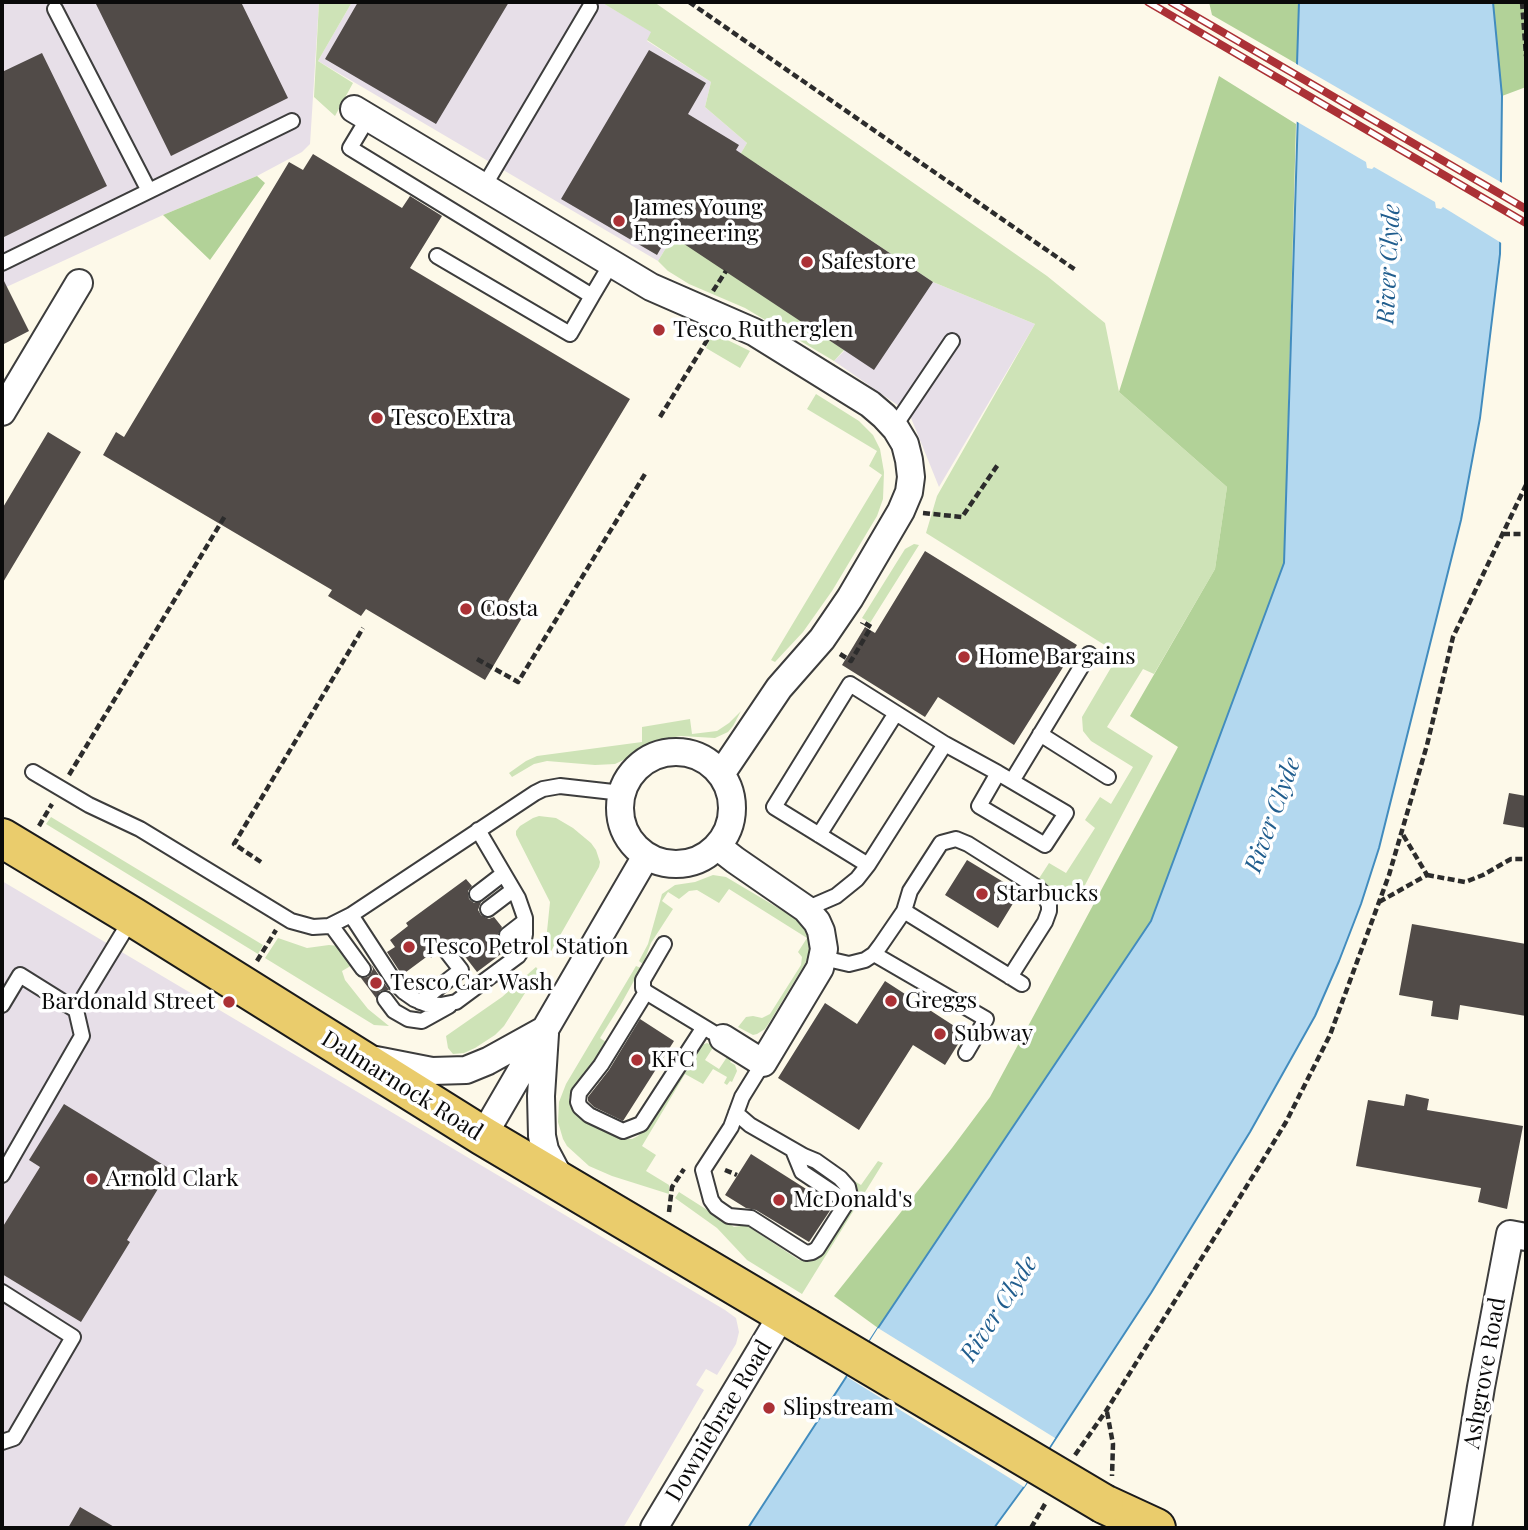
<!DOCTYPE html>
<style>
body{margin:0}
#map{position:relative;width:1528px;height:1530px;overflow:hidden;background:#fdf9e9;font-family:"Playfair Display",serif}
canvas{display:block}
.frame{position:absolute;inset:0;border:4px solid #0a0a0a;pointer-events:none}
</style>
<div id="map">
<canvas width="1528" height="1530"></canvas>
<div class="frame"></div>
</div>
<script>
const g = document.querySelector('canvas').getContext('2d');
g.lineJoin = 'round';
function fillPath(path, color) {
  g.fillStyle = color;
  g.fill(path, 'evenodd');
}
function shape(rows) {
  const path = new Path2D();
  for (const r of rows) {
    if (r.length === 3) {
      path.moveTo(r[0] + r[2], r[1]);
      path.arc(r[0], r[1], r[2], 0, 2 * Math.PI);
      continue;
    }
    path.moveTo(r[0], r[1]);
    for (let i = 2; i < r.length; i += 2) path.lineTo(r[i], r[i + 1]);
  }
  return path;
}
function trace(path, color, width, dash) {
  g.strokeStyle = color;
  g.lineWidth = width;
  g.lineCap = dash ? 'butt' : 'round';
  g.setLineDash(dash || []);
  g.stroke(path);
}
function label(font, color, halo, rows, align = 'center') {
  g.font = font + ' "Playfair Display",serif';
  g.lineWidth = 7;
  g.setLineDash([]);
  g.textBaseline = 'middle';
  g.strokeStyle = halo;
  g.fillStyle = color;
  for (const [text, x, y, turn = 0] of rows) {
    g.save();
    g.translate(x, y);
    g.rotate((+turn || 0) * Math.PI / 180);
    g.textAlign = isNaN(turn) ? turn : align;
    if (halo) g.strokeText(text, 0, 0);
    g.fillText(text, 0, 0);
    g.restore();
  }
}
fillPath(shape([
 [2,2,319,2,310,144,302,152,257,176,163,215,2,289],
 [352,2,601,2,652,32,647,41,711,82,705,107,747,143,697,227,683,220,658,261,318,61],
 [756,164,933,282,1035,324,939,487,909,413,834,361,844,351,698,252],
 [2,881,725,1310,736,1318,739,1332,736,1344,717,1375,706,1369,696,1385,704,1390,623,1528,2,1528]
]), '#e7dfe8');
fillPath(shape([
 [319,2,352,2,318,61,353,83,335,116,314,97],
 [601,2,654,2,1047,276,1105,323,1119,392,1227,487,1215,569,1154,674,1143,669,1107,727,1153,756,1075,904,1038,880,1049,863,1066,873,1095,828,1085,820,1100,797,1111,804,1133,767,1091,741,1083,731,1082,717,1119,654,926,533,937,496,1035,324,933,282,757,164,698,252,844,350,834,361,745,308,689,284,668,271,658,261,683,220,697,227,747,143,705,107,711,82,647,40,651,32],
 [713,333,750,351,740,368,706,348],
 [816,394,859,421,873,435,880,449,884,472,883,499,877,516,832,591,803,632,775,662,771,660,882,475,869,466,877,451,807,409],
 [914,544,919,545,870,623,862,618,905,549],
 [741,711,733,726,728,732,715,738,681,736,657,740,650,743,632,756,615,764,595,765,547,761,534,764,512,777,509,773,526,761,537,756,642,742,642,727,690,719,692,734,717,731,729,723],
 [539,816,556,818,573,828,591,843,596,850,600,862,599,867,550,953,545,951,550,902,516,835,516,831,520,826,533,818],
 [51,817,263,945,258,954,46,824],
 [713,875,726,877,795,918,806,930,809,937,811,949,806,962,769,1023,765,1029,757,1034,753,1035,738,1027,746,1017,753,1016,762,1018,770,1014,801,965,802,957,798,952,807,938,729,889,719,903,697,890,689,891,679,899,668,892,662,901,673,909,651,943,643,964,639,961,648,944,662,894,675,885,695,882],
 [278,938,307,948,329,945,339,946,354,964,342,971,345,980,368,1009,389,1026,374,1025,265,958],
 [636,966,641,968,620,1006,600,1038,609,1044,573,1089,569,1098,570,1103,572,1109,578,1116,607,1129,621,1138,632,1139,638,1136,646,1127,699,1046,707,1043,714,1046,705,1060,719,1069,729,1054,733,1056,730,1062,735,1065,737,1071,732,1082,730,1081,727,1085,724,1083,727,1077,713,1069,703,1084,685,1074,642,1146,656,1155,646,1171,669,1185,669,1194,612,1176,589,1166,567,1146,563,1139,558,1122,559,1102,566,1084],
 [536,967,539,971,504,1026,495,1035,475,1048,464,1053,453,1054,448,1048,446,1036,502,997],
 [878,1161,883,1163,802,1294,747,1260,717,1228,675,1198,679,1192,734,1227,746,1225,799,1260,810,1261,818,1256,854,1195,851,1179,861,1185]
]), '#cee3b7');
fillPath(shape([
 [1209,2,1299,2,1297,64,1212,15],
 [1493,2,1526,2,1526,87,1502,96],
 [1219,76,1296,124,1284,563,1151,921,878,1328,834,1296,952,1148,990,1097,1178,747,1130,716,1215,569,1227,487,1119,392],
 [257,176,265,183,210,260,163,215]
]), '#b2d298');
const water = shape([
 [1299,2,1493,2,1502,96,1500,254,1480,418,1461,520,1379,848,1361,904,1339,961,1315,1016,1250,1132,1151,1293,1024,1487,994,1528,748,1528,878,1328,1151,921,1284,563,1298,113,1297,64,1299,2]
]);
fillPath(water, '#b3d8ef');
trace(water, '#428cbe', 2);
fillPath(shape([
 [1293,62,1504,184,1503,244,1443,207,1441,209,1436,208,1435,202,1374,167,1372,169,1367,168,1366,162,1294,120],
 [878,1328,1055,1438,1024,1487,847,1377]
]), '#fdf9e9');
fillPath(shape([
 [95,2,241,2,288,98,171,156],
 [358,2,509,2,436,124,325,59],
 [649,50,706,83,688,114,739,145,736,150,933,282,874,370,669,234,657,255,561,199],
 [42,53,107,186,2,238,2,72],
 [313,154,402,208,410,196,442,216,410,268,630,399,508,601,526,611,485,680,366,609,361,616,328,596,332,590,103,455,116,432,124,437,289,162,303,170],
 [2,277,29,331,2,345],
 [48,432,81,452,2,584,2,509],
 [925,551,1077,645,1014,745,938,697,925,717,842,665,865,627,875,633],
 [1509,793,1526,796,1526,828,1503,824],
 [967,860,1020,892,998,928,945,895],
 [466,879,472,886,468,891,469,899,474,903,481,902,478,910,481,915,489,919,494,917,502,927,497,936,500,941,508,945,513,943,513,945,477,972,453,941,452,942,447,939,442,939,438,941,435,945,436,954,431,958,429,955,402,975,387,952,395,947,390,940,408,926,406,923],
 [1412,924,1526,944,1526,1016,1460,1005,1458,1020,1431,1016,1433,1001,1399,995],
 [371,964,389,990,380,991,376,998,361,978,368,977,371,973,373,969],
 [885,981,965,1033,945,1065,913,1045,859,1130,778,1078,825,1003,857,1024],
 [640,1019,674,1041,623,1121,594,1107,588,1101,588,1097,609,1070],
 [1406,1094,1429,1099,1427,1110,1523,1126,1507,1209,1478,1202,1481,1188,1356,1166,1368,1100,1404,1106],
 [64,1104,170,1169,127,1240,130,1242,81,1322,2,1274,2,1228,40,1167,29,1160],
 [751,1154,833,1206,809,1242,756,1210,746,1208,725,1195],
 [80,1507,116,1528,68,1528]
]), '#514b48');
const lane = shape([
 [55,9,149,191],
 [368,118,350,148,592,296,611,264],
 [483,188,590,7],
 [437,256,570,334,592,296],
 [2,263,292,121],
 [894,427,952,341],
 [1040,734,1108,777],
 [33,772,89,805,140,829,291,921,313,927,329,926,351,915,535,793,543,789,560,786,622,793],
 [1012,781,1089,654],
 [819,835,896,713],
 [868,865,774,807,850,684,945,744,998,773,1066,813,1045,845,979,806,998,773],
 [477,894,503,874],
 [488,909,513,890],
 [806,909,836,896,857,879,868,865,945,744],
 [904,911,910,891,941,843,956,839,968,844,1038,888,1043,893,1049,905,1049,911,1045,922,1010,977],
 [351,915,396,984,404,992,414,999,426,1004,441,1005,456,1002,518,956,522,950,525,934,525,918,518,898,478,830],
 [331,925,363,969],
 [507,935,525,921],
 [664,944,643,980,643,988,646,992,712,1032],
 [874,954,986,1019,966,1053],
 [823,958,849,964,865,960,874,954,880,946,904,911,1022,984],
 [646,992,601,1065,579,1093,578,1102,580,1107,589,1115,623,1131,641,1124,704,1027],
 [385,999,394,1011,408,1019,422,1021,449,1006],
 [420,1002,461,970,444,948],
 [2,1005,20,975,76,1010],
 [736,1113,750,1125,804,1156,816,1161,840,1178,848,1187,850,1196,847,1202,817,1249,812,1252,806,1253,751,1218,729,1216,716,1207,711,1200,703,1170,731,1127,742,1097,763,1063],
 [793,1150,802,1172,847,1202],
 [2,1175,82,1036,76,1010,132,918],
 [2,1292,73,1337,14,1438,2,1442]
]);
const street = shape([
 [354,109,651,287,754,332,870,404,884,416,896,429,905,444,909,460,911,477,909,492,901,511,850,598,822,639,779,688,721,774],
 [2,412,79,283],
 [676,808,56],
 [717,846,735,860,806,909,817,922,821,931,824,949,820,968,763,1063,723,1038],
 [545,1034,541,1096,542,1136,545,1150,561,1180],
 [376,1060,432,1071,466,1070,488,1061,544,1030],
 [483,1136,646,856],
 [654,1528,783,1313],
 [1458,1528,1481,1387,1510,1234,1526,1237]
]);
const primary = shape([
 [2,838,133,917,483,1136,807,1328],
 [1104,1504,1156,1528]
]);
trace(lane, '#3d3d3d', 18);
trace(street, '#3d3d3d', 30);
trace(primary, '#1b1b1b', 42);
trace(shape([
 [689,2,1077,271],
 [1522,2,1526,56],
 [713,291,726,271],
 [660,417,709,337],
 [923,513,962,517,999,463],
 [1503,534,1526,534],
 [840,654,851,661,871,627,863,622,862,624],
 [477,659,518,682,645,474],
 [69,775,225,516],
 [39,826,52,804],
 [261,862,234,844,363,628],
 [1427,875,1465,882,1483,875,1511,859,1526,859],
 [1379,902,1427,875,1402,833],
 [257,961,276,930],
 [725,1170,737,1175],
 [669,1212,672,1187,684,1169],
 [1107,1412,1113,1444,1112,1476],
 [1075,1455,1106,1411,1263,1160,1286,1122,1330,1035,1389,875,1427,745,1453,637,1526,485],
 [1031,1528,1045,1504]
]), '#2c2c2c', 4.5, [7, 3.5]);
trace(lane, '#fff', 14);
trace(street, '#fff', 26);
trace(primary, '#eacc6c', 38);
const rail = shape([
 [1148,2,1526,223],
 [1171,2,1526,209]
]);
trace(rail, '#ab3136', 8);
trace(rail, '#fff', 5, [16]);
const primaryBridge = shape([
 [807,1328,1104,1504]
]);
trace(primaryBridge, '#1b1b1b', 42, []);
trace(primaryBridge, '#eacc6c', 38);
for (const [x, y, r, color] of [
 [619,221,7,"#ab3136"],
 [807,262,7,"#ab3136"],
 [659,330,7,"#ab3136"],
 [377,418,7,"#ab3136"],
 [466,609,7,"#ab3136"],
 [964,657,7,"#ab3136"],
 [982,894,7,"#ab3136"],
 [409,947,7,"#ab3136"],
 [376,983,7,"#ab3136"],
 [891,1001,7,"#ab3136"],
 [229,1002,7,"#ab3136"],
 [940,1034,7,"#ab3136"],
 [637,1060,7,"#ab3136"],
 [92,1179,7,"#ab3136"],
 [779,1200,7,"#ab3136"],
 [769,1408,7,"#ab3136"]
]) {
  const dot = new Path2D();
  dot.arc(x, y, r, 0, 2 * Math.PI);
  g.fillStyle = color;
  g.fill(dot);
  trace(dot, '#fff', 2.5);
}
label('23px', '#0a0a0a', '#fff', [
 ["James Young",633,208],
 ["Engineering",633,234],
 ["Safestore",821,262],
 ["Tesco Rutherglen",673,330],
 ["Tesco Extra",391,418],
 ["Costa",480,609],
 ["Home Bargains",978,657],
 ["Starbucks",996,894],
 ["Tesco Petrol Station",423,947],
 ["Tesco Car Wash",390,983],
 ["Greggs",905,1001],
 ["Bardonald Street",215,1002,"right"],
 ["Subway",954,1034],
 ["KFC",651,1060],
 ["Arnold Clark",106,1179],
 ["McDonald's",793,1200],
 ["Slipstream",783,1408]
], 'left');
label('23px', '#0a0a0a', '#fff', [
 ["Dalmarnock Road",402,1086,32],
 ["Ashgrove Road",1485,1373,-80],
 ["Downiebrae Road",719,1421,-59]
]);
label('italic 24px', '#215e8e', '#fff', [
 ["River Clyde",1389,264,-87],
 ["River Clyde",1273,815,-70],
 ["River Clyde",999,1309,-57]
]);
</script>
